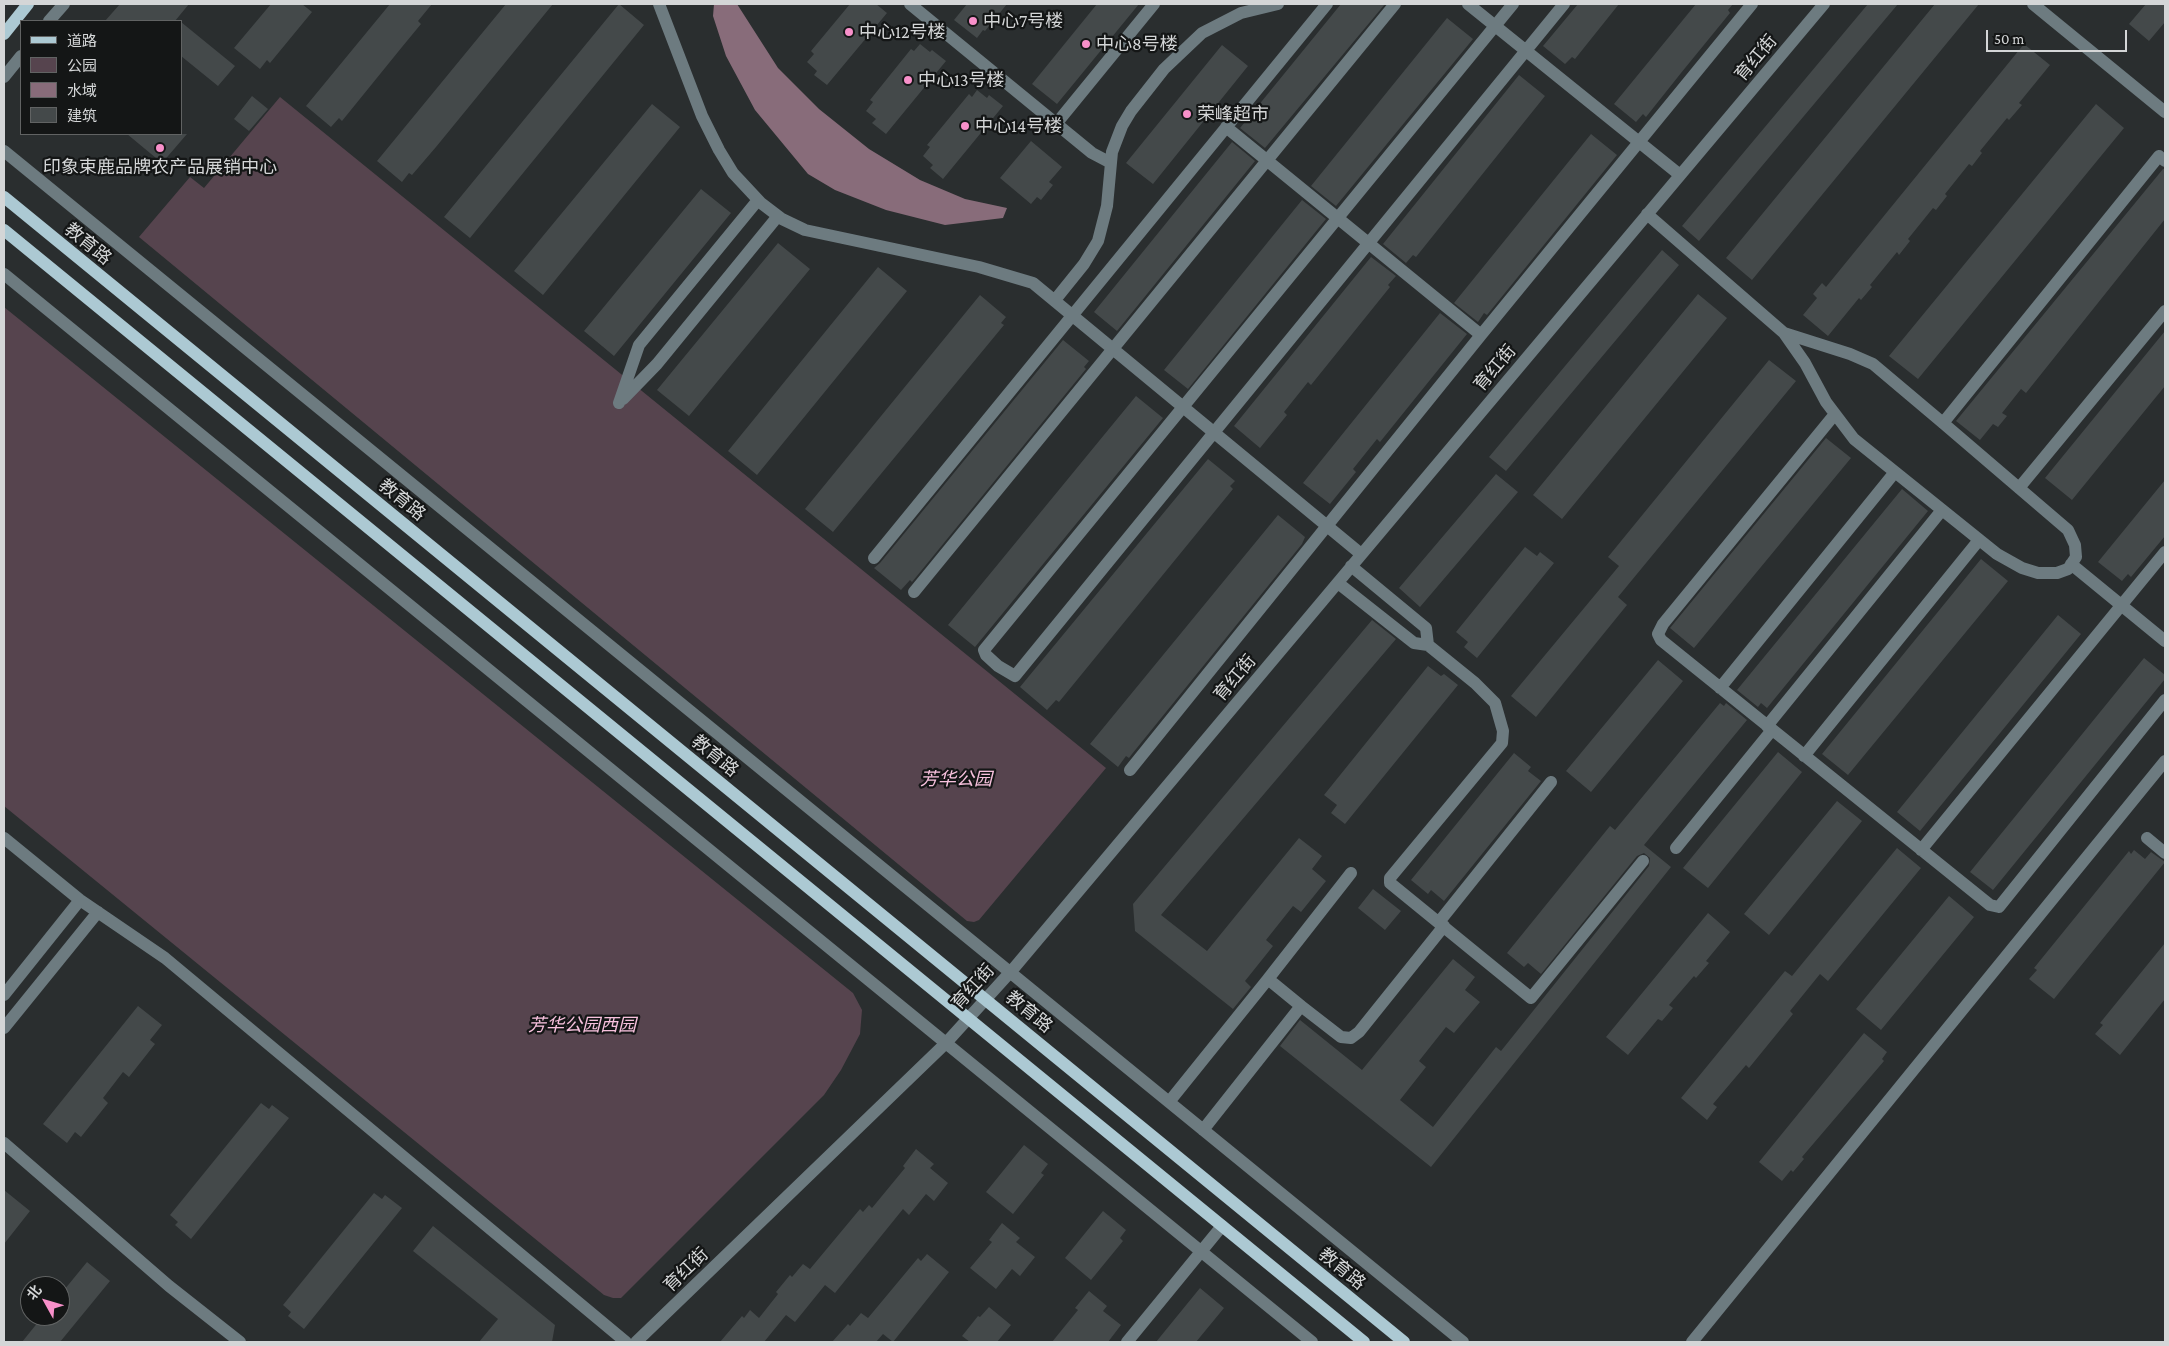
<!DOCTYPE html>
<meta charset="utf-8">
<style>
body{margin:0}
#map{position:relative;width:2169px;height:1346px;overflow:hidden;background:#2a2e2f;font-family:"Crimson Pro","Noto Sans SC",serif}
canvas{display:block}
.frame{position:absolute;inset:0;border:5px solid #d4d6d7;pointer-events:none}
.legend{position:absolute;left:20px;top:20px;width:162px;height:115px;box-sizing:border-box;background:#141616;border:1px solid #616363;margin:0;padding:6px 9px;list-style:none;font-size:15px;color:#d4d6d7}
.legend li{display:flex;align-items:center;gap:10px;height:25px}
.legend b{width:25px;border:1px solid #616363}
.north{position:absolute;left:20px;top:1276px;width:50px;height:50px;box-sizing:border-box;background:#141616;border:1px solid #616363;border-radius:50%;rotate:309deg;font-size:14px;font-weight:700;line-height:20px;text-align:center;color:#d4d6d7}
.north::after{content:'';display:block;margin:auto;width:18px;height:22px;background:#f890ca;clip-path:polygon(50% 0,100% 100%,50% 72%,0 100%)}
.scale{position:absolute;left:1986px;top:30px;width:141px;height:22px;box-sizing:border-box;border:2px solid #d4d6d7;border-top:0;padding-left:6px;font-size:15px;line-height:18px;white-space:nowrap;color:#d4d6d7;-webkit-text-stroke:4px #141616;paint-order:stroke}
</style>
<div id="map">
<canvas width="2169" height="1346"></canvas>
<div class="frame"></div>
<ul class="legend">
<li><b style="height:6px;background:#acc9d3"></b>道路</li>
<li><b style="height:14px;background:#56444e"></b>公园</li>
<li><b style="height:14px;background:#886c7a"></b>水域</li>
<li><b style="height:14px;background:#44494a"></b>建筑</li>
</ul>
<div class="north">北</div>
<div class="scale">50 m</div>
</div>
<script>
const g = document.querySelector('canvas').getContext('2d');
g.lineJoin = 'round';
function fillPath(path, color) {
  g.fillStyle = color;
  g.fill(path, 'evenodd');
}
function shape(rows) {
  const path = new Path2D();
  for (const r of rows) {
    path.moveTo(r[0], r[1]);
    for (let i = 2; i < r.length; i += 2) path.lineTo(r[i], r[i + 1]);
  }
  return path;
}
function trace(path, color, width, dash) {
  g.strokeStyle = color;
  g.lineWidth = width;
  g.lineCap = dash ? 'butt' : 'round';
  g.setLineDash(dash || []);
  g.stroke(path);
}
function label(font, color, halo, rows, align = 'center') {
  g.font = font + ' "Crimson Pro","Noto Sans SC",serif';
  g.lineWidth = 4.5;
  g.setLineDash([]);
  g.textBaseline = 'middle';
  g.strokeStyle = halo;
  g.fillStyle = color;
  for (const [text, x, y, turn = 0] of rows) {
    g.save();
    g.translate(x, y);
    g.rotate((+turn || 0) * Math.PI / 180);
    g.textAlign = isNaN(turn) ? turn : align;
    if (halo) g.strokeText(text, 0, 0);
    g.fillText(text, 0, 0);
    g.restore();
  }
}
fillPath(shape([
 [280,97,1106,768,979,920,974,922,967,921,139,237,190,177,204,188],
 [4,307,853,993,862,1010,860,1034,841,1070,824,1095,621,1298,613,1298,604,1295,4,806]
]), '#56444e');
fillPath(shape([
 [714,4,737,4,778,68,819,109,869,149,920,180,965,199,1007,208,1003,218,945,225,886,210,835,190,808,174,755,110,726,56,713,16]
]), '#886c7a');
fillPath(shape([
 [120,4,189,4,175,21,105,21],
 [271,4,302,4,312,12,270,63,267,60,260,69,234,48],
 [390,4,432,4,418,21,421,24,402,47,342,121,339,118,331,127,306,106],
 [506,4,553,4,436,147,412,175,409,173,402,182,377,161],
 [619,4,644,25,470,238,444,217],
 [850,4,876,4,887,13,827,85,814,75,817,71,807,62,814,54,811,51],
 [967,4,1007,4,985,31,983,30,977,38,954,20],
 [1097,4,1139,4,1057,104,1032,84],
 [1341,4,1385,4,1265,148,1240,128],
 [1578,4,1619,4,1575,59,1572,57,1565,64,1543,46],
 [1696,4,1733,4,1728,10,1730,13,1681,73,1646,117,1643,114,1636,122,1614,104],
 [1868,4,1898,4,1699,241,1682,226],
 [1935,4,1979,4,1752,280,1726,258],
 [2146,4,2165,4,2165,22,2149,41,2129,24],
 [1447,18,1473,39,1336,206,1311,186],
 [181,22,235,66,218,86,181,56],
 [920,44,930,52,932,50,946,61,886,134,872,123,876,119,866,111,873,102,870,100,911,49,914,51],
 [2024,44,2050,65,2019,103,2022,105,2009,120,2007,118,1980,151,1982,153,1972,166,1969,164,1945,194,1947,196,1936,210,1933,208,1908,239,1910,241,1899,255,1897,252,1870,285,1872,287,1861,300,1859,298,1828,336,1803,315,1817,298,1813,294,1822,283,1826,287],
 [1222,45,1248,66,1153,184,1126,163],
 [1519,75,1545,96,1416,257,1413,255,1406,263,1383,244],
 [977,90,987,98,989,95,1003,106,943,179,930,168,933,165,923,156,930,147,927,145,969,94,972,97],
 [252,96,268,109,249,131,234,119],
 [652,104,680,127,543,295,514,271],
 [2096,104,2124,128,1918,379,1889,356],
 [127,134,187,134,162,163],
 [1591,134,1617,155,1487,315,1484,313,1478,322,1454,303],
 [1031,141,1062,167,1049,182,1053,185,1041,200,1037,197,1031,204,1000,178],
 [1232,142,1255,161,1117,331,1094,312],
 [2163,169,2165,169,2165,219,2026,393,2021,389,2002,413,2007,416,1998,427,1993,424,1980,440,1956,421],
 [701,189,731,213,614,356,584,331],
 [1302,200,1326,219,1188,389,1164,370],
 [778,243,810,269,689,416,657,390],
 [1662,250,1679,265,1506,471,1489,457],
 [1371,257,1396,276,1388,285,1390,287,1311,385,1308,382,1284,412,1287,415,1260,448,1234,426],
 [878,267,907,291,757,475,728,451],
 [1698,294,1727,318,1562,519,1533,495],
 [980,295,1006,317,1001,323,1004,325,833,532,805,509],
 [1440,313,1467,334,1380,442,1377,439,1353,469,1356,472,1330,504,1303,483],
 [2165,331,2165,386,2072,500,2045,478],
 [1063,340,1089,361,1084,367,1086,369,912,582,910,580,901,590,874,568,880,563],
 [1769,360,1796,381,1618,597,1627,605,1536,717,1511,696,1619,566,1608,557],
 [1136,396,1163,418,975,647,948,625],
 [1826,438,1851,458,1694,648,1670,628],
 [1208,459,1235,481,1230,486,1233,489,1059,702,1056,700,1047,710,1020,687],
 [1496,474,1518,492,1420,607,1399,588],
 [2165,480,2165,536,2131,577,2128,574,2122,581,2098,562],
 [1902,489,1928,511,1767,708,1761,703,1758,707,1737,690],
 [1278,515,1305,537,1302,544,1132,754,1129,758,1126,756,1118,767,1090,744],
 [1525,547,1537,556,1540,552,1554,563,1477,658,1464,647,1468,642,1456,632],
 [1981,559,2008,581,1848,775,1822,754],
 [2058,615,2081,634,1920,831,1897,812],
 [1372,620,1396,639,1161,915,1207,951,1299,838,1322,856,1312,869,1326,881,1301,912,1293,906,1266,940,1273,946,1245,981,1251,987,1233,1009,1135,931,1133,904],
 [2144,658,2165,675,2165,679,1993,890,1970,872],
 [1658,660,1683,681,1591,792,1566,771],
 [1428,666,1441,676,1444,674,1458,685,1345,824,1331,813,1337,805,1324,795],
 [1720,703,1724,706,1726,703,1747,720,1644,845,1671,867,1431,1167,1280,1046,1300,1020,1362,1070,1453,959,1475,977,1465,990,1480,1002,1454,1033,1446,1027,1419,1061,1426,1067,1400,1100,1433,1127,1496,1047,1501,1051,1649,866,1650,858,1644,853,1637,856,1541,974,1528,963,1524,967,1507,953,1610,826,1615,830],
 [1778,752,1802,772,1708,888,1683,868],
 [1514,753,1531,767,1528,771,1541,781,1444,901,1431,890,1428,894,1411,880],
 [1837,801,1862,821,1769,935,1744,914],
 [1897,848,1921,868,1828,981,1820,974,1790,1011,1793,1014,1749,1068,1746,1065,1713,1104,1717,1107,1707,1120,1681,1098,1785,971,1792,976],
 [2134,850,2145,859,2151,852,2165,862,2054,999,2029,979,2037,970,2034,968,2129,851,2131,854],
 [1373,889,1401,911,1385,930,1358,908],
 [1949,896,1974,917,1881,1030,1856,1009],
 [1708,913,1730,932,1706,961,1709,963,1696,978,1694,976,1669,1005,1673,1008,1662,1021,1658,1019,1628,1055,1606,1037],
 [2165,943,2165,999,2120,1055,2095,1034,2103,1025,2100,1023],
 [138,1006,162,1025,150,1040,155,1044,129,1077,123,1072,103,1098,108,1103,81,1137,75,1132,67,1143,43,1124],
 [1864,1033,1887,1052,1882,1059,1884,1061,1802,1157,1804,1159,1793,1172,1791,1170,1782,1181,1759,1162],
 [261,1103,269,1109,272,1105,289,1118,191,1239,175,1225,178,1222,170,1215],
 [1024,1145,1048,1164,1041,1173,1044,1175,1013,1214,986,1192],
 [916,1149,934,1164,930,1168,948,1183,934,1201,926,1194,909,1215,903,1209,835,1293,825,1285,795,1322,786,1315,764,1342,720,1342,742,1316,744,1318,750,1310,759,1318,778,1294,776,1292,790,1275,792,1277,803,1264,810,1269,860,1209,863,1212,869,1205,872,1208,905,1168,903,1166],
 [4,1190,30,1211,4,1244],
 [374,1193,382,1199,385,1195,402,1208,304,1329,288,1316,291,1312,283,1305],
 [1103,1211,1126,1230,1120,1238,1123,1241,1091,1280,1065,1258],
 [1002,1223,1020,1238,1016,1242,1035,1257,1020,1276,1012,1269,996,1289,970,1268,992,1242,989,1240],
 [433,1226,555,1325,552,1342,479,1342,498,1319,413,1251],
 [927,1254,949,1272,893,1342,883,1334,876,1342,832,1342,848,1324,850,1326,861,1313,868,1318,918,1258,921,1261],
 [87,1262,110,1281,60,1342,22,1342,43,1316,60,1316,60,1295],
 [1200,1288,1224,1308,1196,1342,1156,1342],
 [1089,1291,1107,1306,1103,1311,1121,1325,1108,1342,1052,1342,1078,1310,1075,1308],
 [989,1307,1011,1325,997,1342,970,1342,962,1336,978,1316,980,1317]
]), '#44494a');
trace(shape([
 [659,4,702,116,719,150,733,173,761,203,782,219,805,230,979,267,1033,283,1361,554],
 [910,4,1092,153,1111,163],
 [1468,4,1680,175],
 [1513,4,984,650,986,655,998,666,1015,676,1564,4],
 [2033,4,2165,112],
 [49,21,64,4],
 [4,77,21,56],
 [1056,124,1154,4],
 [1226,127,1481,335],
 [4,151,1463,1342],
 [1647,214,1784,333,1805,363,1826,402,1854,439,1997,554,2022,568,2038,573,2057,573,2068,569,2076,557,2075,545,2068,530,1943,423,1873,364,1850,354,1784,333],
 [4,274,1312,1342],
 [1055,300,1084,264,1098,241,1107,206,1112,152,1122,126,1131,111,1164,69,1202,33,1241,13,1278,4],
 [623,399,657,364,778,216],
 [619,403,639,345,758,200],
 [1835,414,1663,624,1658,634,1661,640,1990,905,1999,907,2165,700],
 [1943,423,2159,156,2165,161],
 [2019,488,2165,311],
 [874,558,1327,4],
 [2071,564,2165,641],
 [1338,583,1414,643,1428,645,1426,628,1351,566],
 [914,592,1395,4],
 [1428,645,1475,683,1495,703,1503,731,1502,743,1390,878,1390,883,1531,998,1643,861],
 [1720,688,1895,472],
 [1767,726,1942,510],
 [1804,756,1979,540],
 [1130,770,1481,335,1752,4],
 [4,838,80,900,165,958,626,1342],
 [2147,838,2165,853],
 [1676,848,1772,730],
 [1921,850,2165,552],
 [1439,922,1551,782],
 [1268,979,1351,873],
 [4,995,80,900],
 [1301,1006,1341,1037,1351,1038,1359,1032,1444,926],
 [4,1028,98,912],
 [1169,1102,1268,979,1301,1006,1203,1130],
 [4,1143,169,1286,240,1342],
 [636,1342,946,1043,1014,968,1824,4],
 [1127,1342,1222,1226],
 [1692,1342,2165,761]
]), '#6d7b80', 12);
trace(shape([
 [4,34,28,4],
 [4,197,1404,1342],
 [4,230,1364,1342]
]), '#acc9d3', 12);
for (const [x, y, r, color] of [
 [973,21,5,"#f890ca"],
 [849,32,5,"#f890ca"],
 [1086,44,5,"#f890ca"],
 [908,80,5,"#f890ca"],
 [1187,114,5,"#f890ca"],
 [965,126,5,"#f890ca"],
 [160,148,5,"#f890ca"]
]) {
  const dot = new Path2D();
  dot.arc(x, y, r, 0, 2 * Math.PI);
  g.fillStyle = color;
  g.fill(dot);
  trace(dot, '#141616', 2);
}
label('18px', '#d4d6d7', '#141616', [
 ["中心7号楼",983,21],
 ["中心12号楼",859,32],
 ["中心8号楼",1096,44],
 ["中心13号楼",918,80],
 ["荣峰超市",1197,114],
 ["中心14号楼",975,126],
 ["印象束鹿品牌农产品展销中心",160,167,"center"]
], 'left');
label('18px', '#d4d6d7', '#141616', [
 ["育红街",1756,58,-50],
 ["教育路",88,244,39],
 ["育红街",1495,368,-50],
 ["教育路",402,500,39],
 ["育红街",1235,678,-50],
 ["教育路",715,756,39],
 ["育红街",973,987,-48],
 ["教育路",1029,1012,39],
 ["教育路",1342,1269,39],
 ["育红街",686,1270,-44]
]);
label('italic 18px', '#f7c1dd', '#141616', [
 ["芳华公园",956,779],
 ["芳华公园西园",582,1025]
]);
</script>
